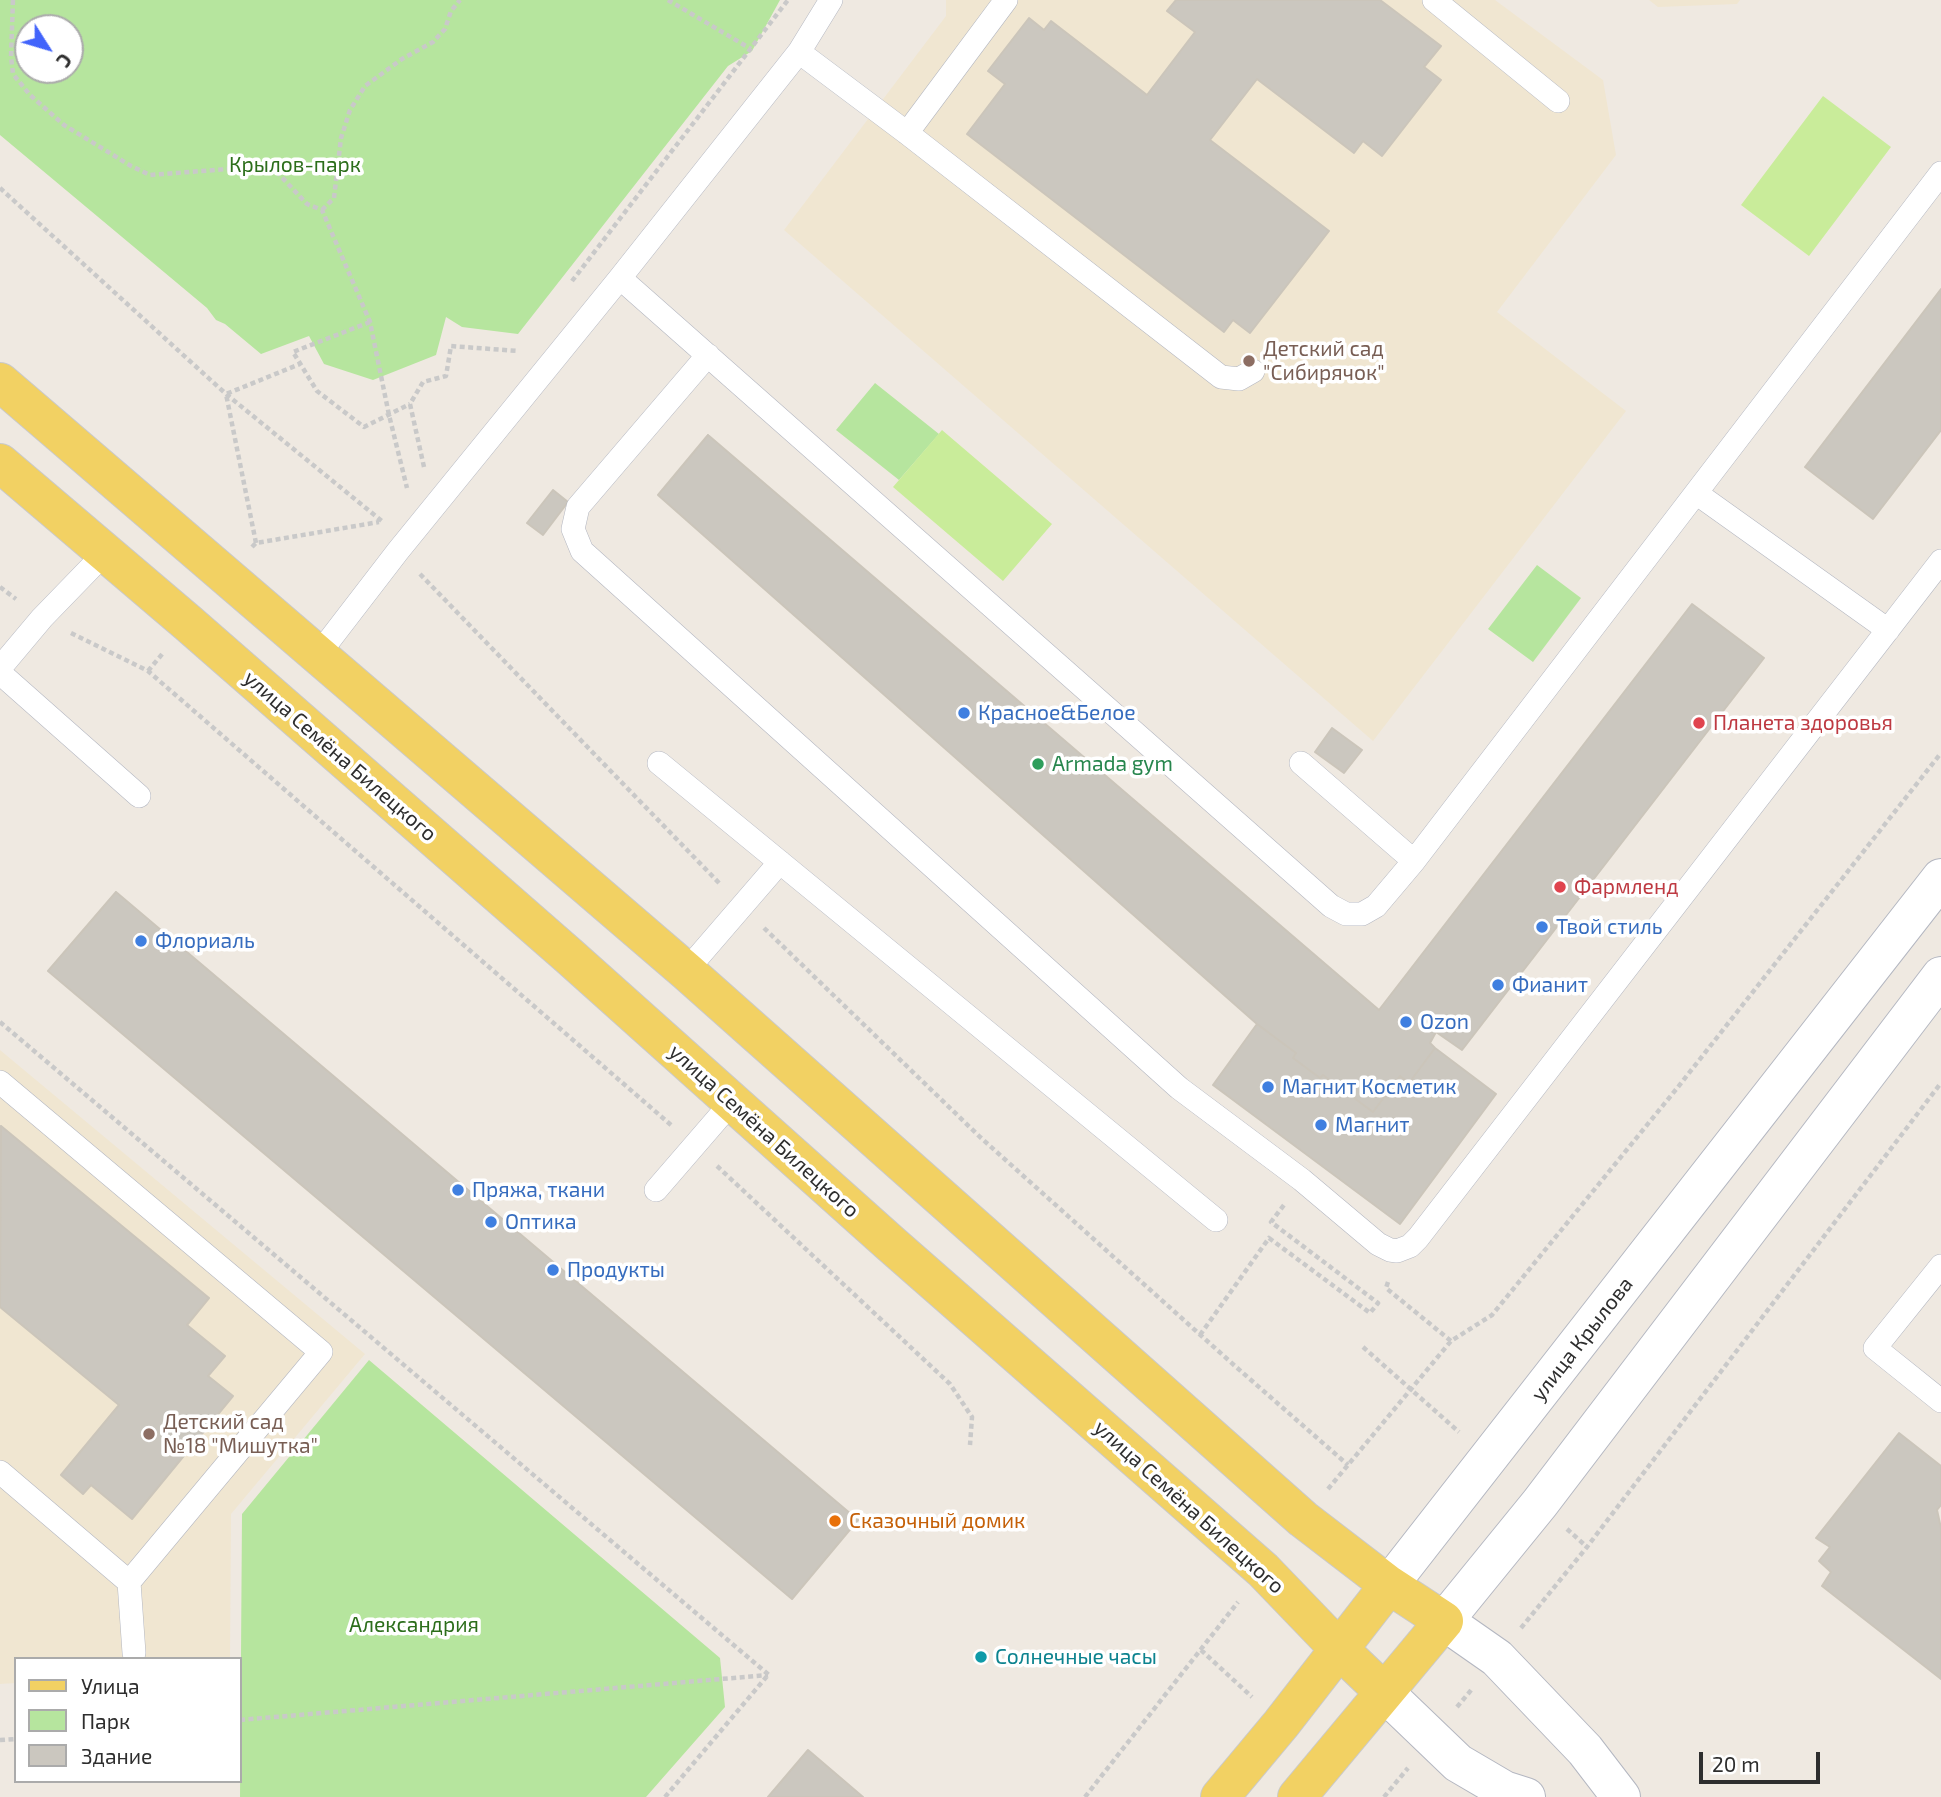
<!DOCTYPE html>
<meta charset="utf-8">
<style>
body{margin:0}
#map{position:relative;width:1941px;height:1797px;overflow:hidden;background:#efe9e1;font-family:"Exo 2",sans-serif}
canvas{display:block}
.legend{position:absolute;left:14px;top:1657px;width:228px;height:126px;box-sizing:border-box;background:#fff;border:2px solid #ababab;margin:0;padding:9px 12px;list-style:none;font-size:21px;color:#2e2e2e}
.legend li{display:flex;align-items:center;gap:14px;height:35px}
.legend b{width:35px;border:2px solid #ababab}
.north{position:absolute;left:14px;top:14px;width:70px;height:70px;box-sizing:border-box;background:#fff;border:2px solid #ababab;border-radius:50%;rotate:127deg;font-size:19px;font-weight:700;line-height:28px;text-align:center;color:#2e2e2e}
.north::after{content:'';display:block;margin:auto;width:24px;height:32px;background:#4264fb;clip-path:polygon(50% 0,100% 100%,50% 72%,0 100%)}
.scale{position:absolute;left:1699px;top:1752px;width:121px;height:32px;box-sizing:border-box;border:4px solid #2e2e2e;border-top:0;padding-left:9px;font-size:21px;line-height:24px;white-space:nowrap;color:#2e2e2e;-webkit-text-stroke:5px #fff;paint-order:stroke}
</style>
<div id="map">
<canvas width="1941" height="1797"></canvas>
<ul class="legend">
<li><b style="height:9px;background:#f2d163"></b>Улица</li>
<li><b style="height:19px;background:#b6e59e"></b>Парк</li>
<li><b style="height:19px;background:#cbc7bf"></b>Здание</li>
</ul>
<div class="north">С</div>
<div class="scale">20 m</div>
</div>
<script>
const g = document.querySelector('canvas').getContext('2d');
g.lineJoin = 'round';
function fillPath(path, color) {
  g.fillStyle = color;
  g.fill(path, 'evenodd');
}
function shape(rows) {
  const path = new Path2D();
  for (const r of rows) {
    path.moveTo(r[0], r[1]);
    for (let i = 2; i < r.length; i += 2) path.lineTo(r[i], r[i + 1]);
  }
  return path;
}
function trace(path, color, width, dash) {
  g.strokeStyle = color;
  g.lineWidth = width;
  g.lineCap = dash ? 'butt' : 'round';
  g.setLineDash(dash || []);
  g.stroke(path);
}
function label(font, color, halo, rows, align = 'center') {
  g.font = font + ' "Exo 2",sans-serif';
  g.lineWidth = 7;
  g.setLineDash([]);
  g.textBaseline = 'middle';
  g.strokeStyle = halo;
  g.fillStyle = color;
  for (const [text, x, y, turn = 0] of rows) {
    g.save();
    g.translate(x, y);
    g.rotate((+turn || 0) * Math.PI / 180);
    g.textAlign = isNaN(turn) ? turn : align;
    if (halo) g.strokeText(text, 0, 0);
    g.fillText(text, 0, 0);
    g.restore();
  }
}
fillPath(shape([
 [946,0,1495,0,1603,80,1616,155,1497,312,1626,411,1373,741,784,230,946,16],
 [1649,0,1740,0,1737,4,1658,7],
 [0,1050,365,1354,231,1514,230,1659,16,1659,16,1683,0,1684]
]), '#f0e6d1');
fillPath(shape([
 [0,0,780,0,752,51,728,66,518,334,462,327,446,317,436,355,373,380,324,364,309,336,261,354,225,324,216,320,207,308,0,135],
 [70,28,70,70,28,70,28,28],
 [875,383,939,434,899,480,836,430],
 [1537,565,1581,598,1533,662,1488,629],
 [369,1360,720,1658,725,1707,646,1797,240,1797,242,1514]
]), '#b6e59e');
fillPath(shape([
 [1823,96,1891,147,1809,256,1741,205],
 [942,430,1052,524,1003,581,893,487]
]), '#c9ec9a');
const building = shape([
 [1176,0,1380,0,1441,46,1424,67,1441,80,1382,156,1363,141,1354,153,1257,79,1210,140,1329,231,1250,333,1233,320,1224,332,967,134,1005,84,988,71,1029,18,1044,30,1051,21,1147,95,1195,32,1167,11,1176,0],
 [1941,289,1941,430,1873,519,1805,467,1941,289],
 [708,435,1379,1010,1692,604,1764,658,1462,1050,1436,1032,1430,1043,1435,1048,1409,1083,1400,1076,1373,1112,1323,1075,1320,1078,1293,1058,1296,1053,1257,1024,658,495,708,435],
 [553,490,568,502,543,535,527,523,553,490],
 [1332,728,1362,750,1344,773,1315,752,1332,728],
 [116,892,858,1520,792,1599,48,971,116,892],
 [1257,1024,1296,1053,1293,1058,1320,1078,1323,1075,1373,1112,1400,1076,1409,1083,1435,1048,1496,1094,1400,1224,1213,1085,1257,1024],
 [1,1126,209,1298,187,1325,225,1356,208,1376,233,1396,132,1519,91,1485,83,1494,61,1475,119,1405,0,1307,1,1126],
 [1899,1433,1941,1466,1941,1505,1937,1510,1941,1528,1941,1679,1822,1586,1831,1572,1819,1561,1830,1547,1816,1538,1899,1433],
 [808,1750,863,1797,768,1797,808,1750]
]);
fillPath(building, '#cbc7bf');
trace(building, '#cbc5ba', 2);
const lane = shape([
 [1434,0,1558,101],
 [799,52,907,133,1221,377,1239,379,1253,371],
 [907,133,1006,0],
 [620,278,1331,906,1346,914,1362,914,1376,906,1414,861,1941,173],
 [708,355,578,507,573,529,582,551,1179,1088,1302,1180,1378,1244,1390,1250,1397,1251,1410,1246,1418,1238,1941,561],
 [1696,493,1888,630],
 [318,655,398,551,620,278,799,52,831,0],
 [0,668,42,618,104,554],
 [0,673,139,796],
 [659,763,1216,1220],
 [1301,763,1414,861],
 [686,971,780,862],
 [0,1082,321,1352,129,1582,134,1653],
 [656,1190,732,1102],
 [1941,1266,1875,1348,1941,1401],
 [0,1472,129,1582]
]);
const street = shape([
 [1444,1621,1497,1658,1585,1750,1621,1797],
 [1384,1692,1458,1763,1504,1790,1526,1797]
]);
const secondary = shape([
 [1389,1585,1941,878],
 [1444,1621,1540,1503,1941,976]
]);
const primary = shape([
 [0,382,686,971,1303,1519,1389,1585,1444,1621,1297,1797],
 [0,463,188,623,569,956,891,1244,1263,1570,1339,1649,1384,1692],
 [1220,1797,1281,1724,1389,1585]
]);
trace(lane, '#b4b7c1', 24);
trace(street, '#b4b7c1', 40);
trace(secondary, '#b4b7c1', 40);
trace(primary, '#c9c9c9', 40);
trace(shape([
 [13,0,11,56,13,74,30,95,64,125,131,166,150,175,254,167,274,169,307,204,322,210,370,322,389,415,407,488],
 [668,0,751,49],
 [0,188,226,394,383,522],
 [322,210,334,198,341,138,350,110,365,86,402,59,433,42,445,29,451,11,460,0],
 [572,281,788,0],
 [370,322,293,352,317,391,364,427,410,404],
 [424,467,410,404,423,382,446,376,451,346,518,351],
 [256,543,226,394,300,364],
 [252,547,256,543,379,522],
 [420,574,721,885],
 [0,587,16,599],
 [71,633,148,671,671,1125],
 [148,671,163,653],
 [764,928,980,1137,1235,1366,1348,1465],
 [0,1022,769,1675],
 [717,1166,950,1384,972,1417,970,1445],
 [1388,1282,1386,1288,1451,1341],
 [1200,1335,1269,1238,1370,1313,1378,1303,1271,1222,1284,1205],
 [1363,1347,1459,1432],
 [1328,1489,1451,1341,1492,1315,1678,1087,1941,753],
 [1567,1529,1587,1547],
 [1521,1628,1587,1547,1941,1083],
 [1201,1650,1252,1697],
 [1457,1707,1472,1689],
 [240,1720,768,1675],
 [0,1740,16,1739],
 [665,1797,768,1675],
 [1085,1797,1238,1602],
 [1384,1797,1408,1768]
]), '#c9c9c9', 4.5, [5, 3.5]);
trace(lane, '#fff', 23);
trace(street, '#fff', 38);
trace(secondary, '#fff', 38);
trace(primary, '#f2d163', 38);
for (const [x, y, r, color] of [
 [1249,361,7,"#8d6e63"],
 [964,713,7,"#3f7fe0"],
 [1699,723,7,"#e0444e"],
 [1038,764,7,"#2e9e5b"],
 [1560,887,7,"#e0444e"],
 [1542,927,7,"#3f7fe0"],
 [141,941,7,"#3f7fe0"],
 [1498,985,7,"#3f7fe0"],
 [1406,1022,7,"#3f7fe0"],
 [1268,1087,7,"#3f7fe0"],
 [1321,1125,7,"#3f7fe0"],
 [458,1190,7,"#3f7fe0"],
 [491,1222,7,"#3f7fe0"],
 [553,1270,7,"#3f7fe0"],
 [149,1434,7,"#8d6e63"],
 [835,1521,7,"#e8710a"],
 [981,1657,7,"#0f9aa8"]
]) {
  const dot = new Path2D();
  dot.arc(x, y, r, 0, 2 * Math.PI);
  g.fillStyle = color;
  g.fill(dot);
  trace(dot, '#fff', 2.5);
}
label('21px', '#2c6e1b', '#fff', [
 ["Крылов-парк",295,165],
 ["Александрия",414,1625]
]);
label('21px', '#785e54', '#fff', [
 ["Детский сад",1263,349],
 ["\"Сибирячок\"",1263,373],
 ["Детский сад",163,1422],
 ["№18 \"Мишутка\"",163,1446]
], 'left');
label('21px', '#366cbe', '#fff', [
 ["Красное&Белое",978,713],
 ["Твой стиль",1556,927],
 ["Флориаль",155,941],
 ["Фианит",1512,985],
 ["Ozon",1420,1022],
 ["Магнит Косметик",1282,1087],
 ["Магнит",1335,1125],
 ["Пряжа, ткани",472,1190],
 ["Оптика",505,1222],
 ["Продукты",567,1270]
], 'left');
label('21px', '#be3a42', '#fff', [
 ["Планета здоровья",1713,723],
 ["Фармленд",1574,887]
], 'left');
label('21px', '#2e2e2e', '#fff', [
 ["улица Семёна Билецкого",340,756,41],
 ["улица Семёна Билецкого",764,1131,42],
 ["улица Крылова",1582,1339,-52],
 ["улица Семёна Билецкого",1189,1507,42]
]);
label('21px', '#27864d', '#fff', [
 ["Armada gym",1052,764]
], 'left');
label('21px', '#c56008', '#fff', [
 ["Сказочный домик",849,1521]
], 'left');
label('21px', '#0d838f', '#fff', [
 ["Солнечные часы",995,1657]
], 'left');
</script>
